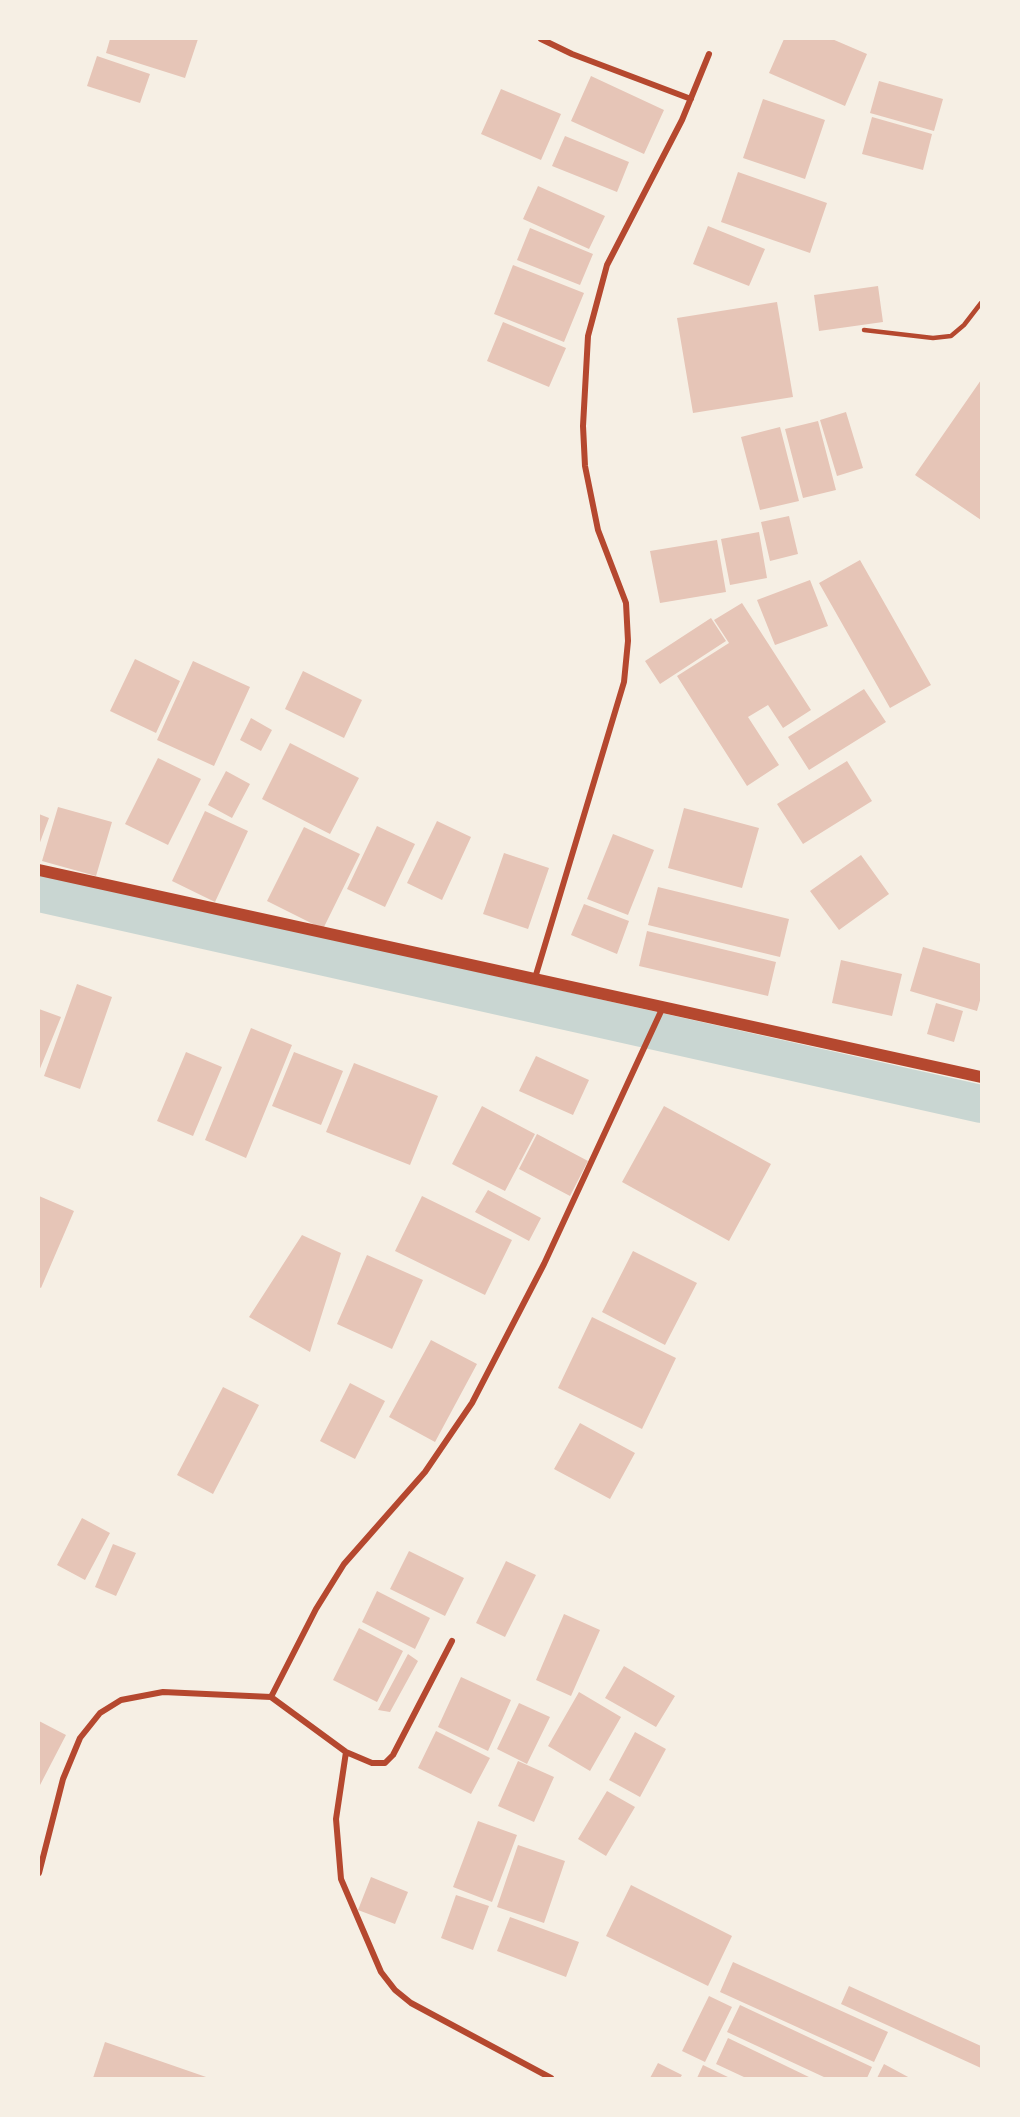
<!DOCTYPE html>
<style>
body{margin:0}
#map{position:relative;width:1020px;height:2117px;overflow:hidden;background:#f6efe4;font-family:Jost,sans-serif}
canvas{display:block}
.frame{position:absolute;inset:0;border:40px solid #f6efe4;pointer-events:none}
</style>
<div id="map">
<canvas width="1020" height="2117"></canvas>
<div class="frame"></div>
</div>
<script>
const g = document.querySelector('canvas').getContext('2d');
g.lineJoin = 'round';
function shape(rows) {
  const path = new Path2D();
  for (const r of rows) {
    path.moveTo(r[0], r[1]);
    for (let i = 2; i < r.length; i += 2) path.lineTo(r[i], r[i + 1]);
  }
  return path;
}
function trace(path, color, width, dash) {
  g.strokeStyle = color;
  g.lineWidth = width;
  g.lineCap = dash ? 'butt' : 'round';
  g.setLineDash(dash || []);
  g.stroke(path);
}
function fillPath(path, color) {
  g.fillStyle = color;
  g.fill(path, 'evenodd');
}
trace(shape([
 [39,893,981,1104]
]), '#c9d6d2', 38);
fillPath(shape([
 [110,39,198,39,185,78,106,53],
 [784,39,832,39,867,54,845,106,769,73],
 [97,56,150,74,140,103,87,86],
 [591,76,664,110,644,154,571,121],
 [879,81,943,99,934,131,870,113],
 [501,89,561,114,541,160,481,134],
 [763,99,825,120,805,179,743,158],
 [872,117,932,134,923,170,862,154],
 [565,136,629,162,617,192,552,166],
 [738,172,827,203,810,253,721,222],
 [538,186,605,216,589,249,523,219],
 [708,226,765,249,749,286,693,264],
 [530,228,593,254,580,285,517,260],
 [513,265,584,293,564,342,494,314],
 [878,286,883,322,819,331,814,295],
 [777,302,793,397,693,413,677,318],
 [503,322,566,348,549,387,487,361],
 [981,380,981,520,915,475],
 [846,412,863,468,837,476,820,420],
 [818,421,836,490,803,498,785,429],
 [780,427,799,501,760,510,741,437],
 [789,516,798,554,770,561,761,522],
 [759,532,767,578,730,585,721,539],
 [717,540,726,592,660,603,650,551],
 [860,560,931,685,890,708,819,583],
 [810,580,828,626,775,645,757,600],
 [742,603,811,710,783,728,768,705,748,717,779,765,747,786,677,676,729,643,714,620],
 [711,618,726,641,660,684,645,661],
 [135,659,180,681,156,733,110,711],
 [193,661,250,687,214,766,157,740],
 [303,671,362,700,344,738,285,709],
 [864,689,886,722,809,770,788,737],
 [251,718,272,730,261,751,240,740],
 [290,743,359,778,330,834,262,799],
 [158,758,201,779,168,845,125,824],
 [847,761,872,801,803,844,777,804],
 [226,771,250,784,232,818,208,805],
 [58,807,112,822,96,876,42,861],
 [684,808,759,828,742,888,668,868],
 [205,811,248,831,215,902,172,881],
 [39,814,49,818,39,845],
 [437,821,471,837,442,900,407,883],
 [377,826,415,844,385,907,347,889],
 [304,827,360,854,323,929,267,901],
 [613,834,654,850,628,915,587,899],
 [504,853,549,868,528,929,483,914],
 [861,855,889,894,839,930,810,891],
 [658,887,789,919,780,957,648,925],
 [584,904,629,921,617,954,571,935],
 [647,931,776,962,768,996,639,966],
 [923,947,981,964,981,997,977,1011,910,991],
 [841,960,902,974,892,1016,832,1003],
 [77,984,112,997,80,1089,44,1076],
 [936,1003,963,1011,954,1042,927,1034],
 [39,1009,61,1017,39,1071],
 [251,1028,292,1045,246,1158,205,1140],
 [186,1052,222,1067,193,1136,157,1121],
 [294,1052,343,1071,321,1125,272,1106],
 [536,1056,589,1080,573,1115,519,1091],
 [354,1063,438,1096,410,1165,326,1132],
 [482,1106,535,1134,505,1191,452,1164],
 [664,1106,771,1164,729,1241,622,1182],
 [537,1134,588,1161,570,1196,519,1169],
 [488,1190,541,1218,529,1241,475,1212],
 [39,1196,74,1211,41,1288,39,1287],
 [422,1196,512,1240,485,1295,395,1251],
 [302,1235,341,1253,310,1352,249,1317],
 [633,1251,697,1283,665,1345,602,1312],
 [367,1255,423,1280,392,1349,337,1324],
 [592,1317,676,1358,642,1429,558,1388],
 [431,1340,477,1364,435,1442,389,1417],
 [350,1383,385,1401,355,1459,320,1441],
 [223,1387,259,1405,213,1494,177,1475],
 [580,1423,635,1453,610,1499,554,1469],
 [82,1518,110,1533,85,1580,57,1565],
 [113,1544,136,1553,116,1596,95,1587],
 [409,1551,464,1578,445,1616,390,1589],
 [506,1561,536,1575,505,1637,476,1623],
 [377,1591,430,1618,415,1649,362,1622],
 [564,1614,600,1630,571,1696,536,1680],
 [359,1628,403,1651,377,1702,333,1680],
 [408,1654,418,1661,390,1712,378,1710],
 [624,1666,675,1696,656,1727,605,1698],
 [461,1677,511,1700,488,1751,438,1727],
 [579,1692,621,1717,590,1771,548,1746],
 [519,1703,550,1717,527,1764,497,1749],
 [39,1721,66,1735,39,1787],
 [436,1731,490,1758,471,1794,418,1768],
 [635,1732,666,1749,640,1797,609,1780],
 [518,1761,554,1777,534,1822,498,1806],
 [607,1791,635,1807,606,1856,578,1839],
 [478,1821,517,1835,492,1902,453,1887],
 [518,1845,565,1861,544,1923,497,1907],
 [371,1877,408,1892,395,1924,358,1910],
 [631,1885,732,1936,708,1986,606,1936],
 [456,1895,489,1906,473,1950,441,1938],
 [510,1917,579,1942,566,1977,497,1951],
 [733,1962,888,2032,874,2062,720,1992],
 [849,1986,981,2046,981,2068,841,2004],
 [709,1996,732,2007,705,2062,682,2051],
 [740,2005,872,2067,867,2078,826,2078,727,2032],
 [728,2038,811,2078,746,2078,716,2064],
 [105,2042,209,2078,93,2078],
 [658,2063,682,2075,680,2078,650,2078],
 [884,2064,910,2078,877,2078],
 [703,2065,730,2078,697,2078]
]), '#e6c5b7');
trace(shape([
 [864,330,933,338,951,336,964,325,981,303]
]), '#b5482f', 4.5);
trace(shape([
 [541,39,572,54,691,99],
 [535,978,624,682,628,641,626,603,598,530,585,466,583,426,588,336,607,265,682,120,709,54],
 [271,1697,316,1609,344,1564,425,1472,472,1403,544,1264,663,1007],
 [346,1752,336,1819,341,1879,381,1972,395,1990,411,2003,551,2078],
 [39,1873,63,1779,80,1738,100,1713,121,1700,163,1692,271,1697,346,1752,372,1763,385,1763,393,1755,452,1641]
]), '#b5482f', 6);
trace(shape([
 [39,870,981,1077]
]), '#b5482f', 12);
</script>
